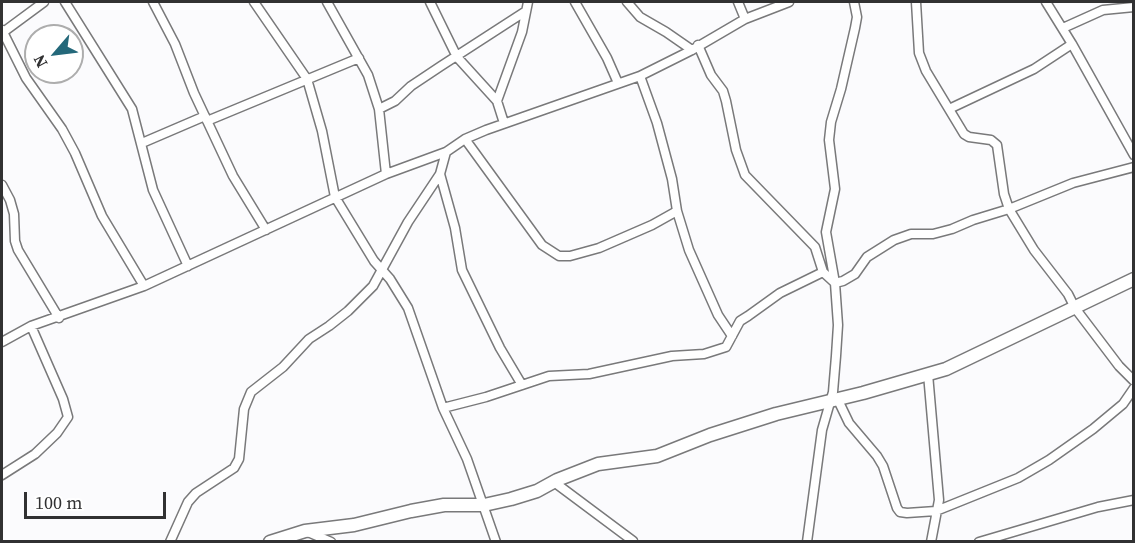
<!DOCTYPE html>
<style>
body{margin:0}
#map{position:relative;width:1135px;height:543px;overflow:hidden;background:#fbfbfd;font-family:"Source Serif 4",serif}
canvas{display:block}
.frame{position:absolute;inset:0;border:3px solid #313132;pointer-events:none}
.north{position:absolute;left:24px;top:24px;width:60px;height:60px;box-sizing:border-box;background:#fff;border:2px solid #adadad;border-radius:50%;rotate:242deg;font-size:16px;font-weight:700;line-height:24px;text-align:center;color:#313132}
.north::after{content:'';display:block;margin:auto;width:21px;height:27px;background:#24687a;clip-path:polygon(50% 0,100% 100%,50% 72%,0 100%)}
.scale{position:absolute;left:24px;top:492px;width:142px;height:27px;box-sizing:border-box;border:3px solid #313132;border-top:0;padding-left:8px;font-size:18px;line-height:21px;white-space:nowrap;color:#313132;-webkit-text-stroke:4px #fff;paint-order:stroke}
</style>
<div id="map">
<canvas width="1135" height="543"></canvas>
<div class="frame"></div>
<div class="north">N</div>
<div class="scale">100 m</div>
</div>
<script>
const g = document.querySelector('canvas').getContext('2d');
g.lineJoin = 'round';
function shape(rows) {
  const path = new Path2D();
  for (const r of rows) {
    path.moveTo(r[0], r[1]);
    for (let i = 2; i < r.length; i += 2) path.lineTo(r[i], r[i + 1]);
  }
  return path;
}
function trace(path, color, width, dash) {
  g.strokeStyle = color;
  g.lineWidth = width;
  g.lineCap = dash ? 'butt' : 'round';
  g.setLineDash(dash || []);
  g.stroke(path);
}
const street = shape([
 [65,2,132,109,153,190,188,266],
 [153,2,175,44,194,93,233,176,266,230],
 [254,2,307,79,322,131,335,197,374,261,390,279,408,308,443,408,467,459,496,542],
 [327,2,368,75,379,109,386,174],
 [430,2,457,57,497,101,504,123],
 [575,2,607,58,618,83],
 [627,2,640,17,666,32,692,50],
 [738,2,745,19],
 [916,2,919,53,926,71,964,134,969,137,991,140,997,145,1004,194,1009,209,1034,250,1068,294,1075,308,1119,366,1134,381],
 [1046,2,1072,44,1134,155],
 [1063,28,1103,10,1134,7],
 [2,30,26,78,62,129,75,153,102,216,144,286],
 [2,33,44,2],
 [698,45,711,75,723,91,726,101,736,150,745,175,815,247,823,272,835,283,843,281,855,274,867,257,894,240,911,234,933,234,952,229,973,220,1009,209,1073,183,1134,167],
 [640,76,657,123,672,179,677,211,689,250,718,315,732,336],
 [497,101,522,32,528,2],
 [379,109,395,101,411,86,441,66,526,11],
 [949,109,1034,69,1072,44],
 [207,121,359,58],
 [465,139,542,245,559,256,570,256,599,248,652,225,677,211],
 [142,143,205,116],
 [440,174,455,228,462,270,500,348,522,385],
 [2,185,10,200,14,214,15,241,18,250,59,318],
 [2,342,31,326,144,286,386,174,446,152,465,139,486,130,640,76,692,50,745,19,789,2],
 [928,374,939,500,931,542],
 [837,398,849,423,877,456,883,466,897,508,900,512,907,513,936,511,1018,478,1049,460,1093,429,1123,404,1134,388],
 [443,408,486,397,549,376,589,374,672,356,704,354,726,347,740,321,748,316,780,293,823,272],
 [2,475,35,454,57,433,68,417,63,399,31,326],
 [554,482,633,541],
 [308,532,331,542],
 [170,542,188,502,196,493,234,468,239,459,244,409,251,392,283,367,309,339,329,326,348,311,373,286,408,222,440,174,446,152],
 [807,542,822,430,833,392,836,356,838,325,835,283,826,232,835,189,829,140,831,122,841,89,855,28,857,17,854,2],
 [979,542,1098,507,1134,500]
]);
const secondary = shape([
 [270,542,305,531,354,525,411,511,444,505,484,505,511,499,537,491,557,480,598,464,657,456,710,435,776,414,863,393,946,369,1134,279]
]);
trace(street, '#79797a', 11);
trace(secondary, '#79797a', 15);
trace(street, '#fff', 8);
trace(secondary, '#fff', 12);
</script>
